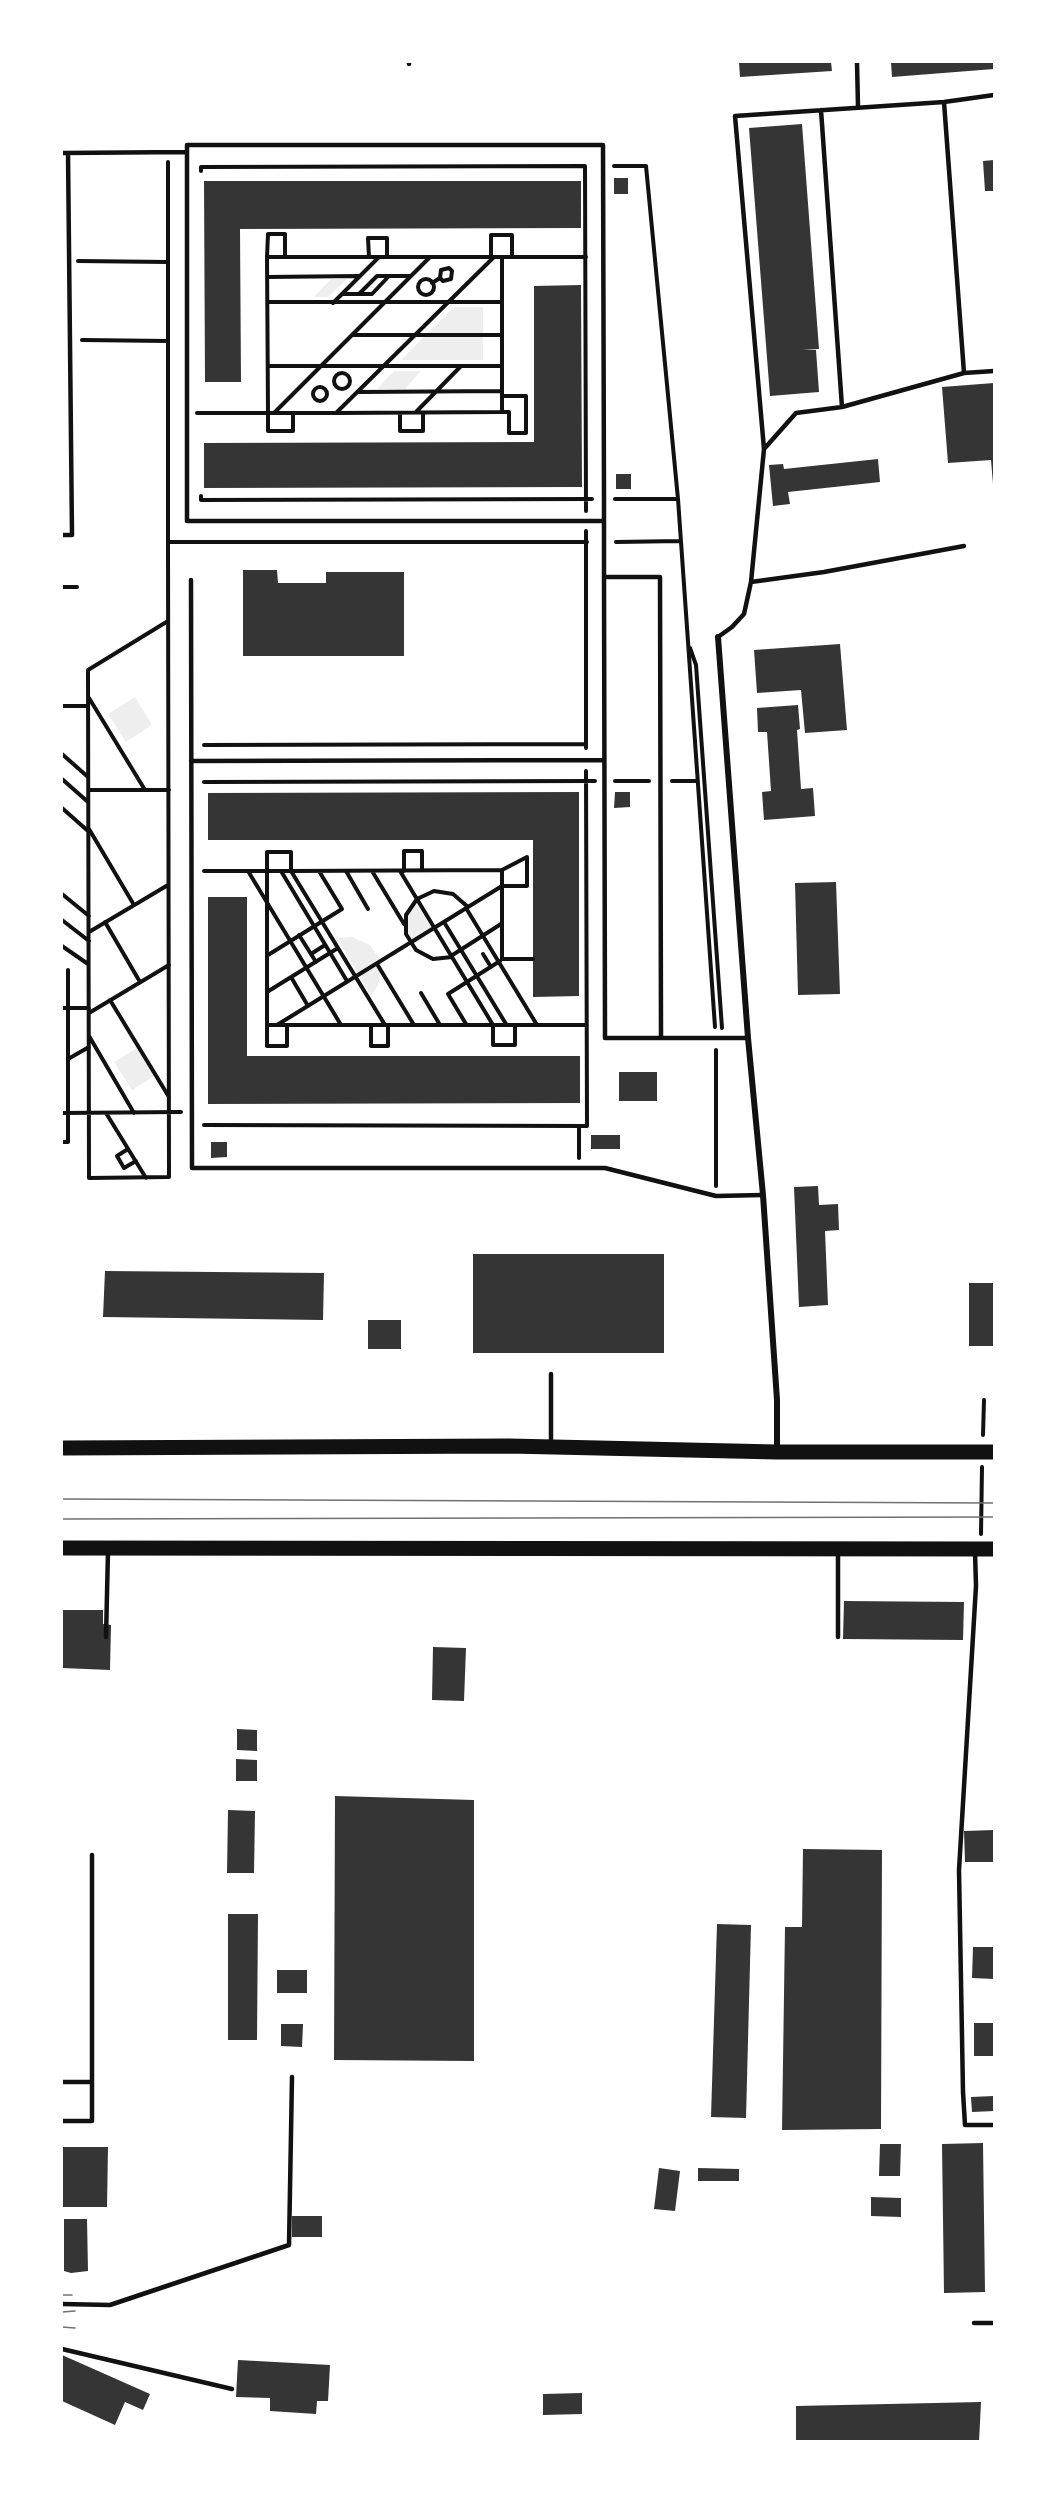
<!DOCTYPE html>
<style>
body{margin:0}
#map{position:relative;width:1056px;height:2503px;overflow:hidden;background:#fff;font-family:Bitter,serif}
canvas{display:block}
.frame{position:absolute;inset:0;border:63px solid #fff;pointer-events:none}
</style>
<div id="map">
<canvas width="1056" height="2503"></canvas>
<div class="frame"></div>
</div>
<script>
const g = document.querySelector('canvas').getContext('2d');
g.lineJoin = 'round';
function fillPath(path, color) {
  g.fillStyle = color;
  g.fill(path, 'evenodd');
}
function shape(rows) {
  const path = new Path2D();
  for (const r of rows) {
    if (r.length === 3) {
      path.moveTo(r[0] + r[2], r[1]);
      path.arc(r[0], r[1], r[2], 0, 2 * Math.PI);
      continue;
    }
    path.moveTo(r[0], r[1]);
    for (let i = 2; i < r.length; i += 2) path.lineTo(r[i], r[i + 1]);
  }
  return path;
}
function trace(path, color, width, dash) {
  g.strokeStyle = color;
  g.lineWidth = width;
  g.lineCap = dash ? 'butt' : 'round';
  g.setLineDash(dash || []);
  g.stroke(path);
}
fillPath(shape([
 [331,279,347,279,328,297,314,297],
 [454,307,483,307,483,360,401,360],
 [394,371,421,371,405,389,377,389],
 [135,697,152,725,126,742,108,714],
 [416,903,433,931,413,944,406,927,407,917],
 [352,937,370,945,381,962,380,982,371,996,337,938],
 [137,1048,154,1076,132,1090,114,1062]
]), '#eee');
fillPath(shape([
 [739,62,831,62,832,71,740,77],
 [891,62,994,62,994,69,892,77],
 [802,124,819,349,802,350,816,350,819,392,770,396,749,128],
 [994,160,994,191,985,191,983,161],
 [614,178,628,178,628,194,614,194],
 [204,181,581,181,581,228,240,229,241,382,205,382],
 [581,285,582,487,204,488,204,443,534,442,534,286],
 [994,383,994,484,993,484,991,460,948,463,942,387],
 [878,459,880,482,788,492,790,504,773,506,769,465,783,464,784,469],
 [616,474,631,474,631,489,616,489],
 [243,570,277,570,278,583,326,583,326,572,404,572,404,656,243,656],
 [840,644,847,730,805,733,801,690,757,693,754,650],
 [798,705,800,729,797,730,801,789,813,788,815,816,764,820,762,792,771,791,767,732,758,732,757,708],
 [579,792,579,996,533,997,533,840,208,840,208,793],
 [615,792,630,792,630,807,614,808],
 [836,882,840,994,798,995,795,883],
 [208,897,247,897,247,1056,580,1056,580,1103,208,1104],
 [619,1072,657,1072,657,1101,619,1101],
 [591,1135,620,1135,620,1149,591,1149],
 [211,1142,227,1142,227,1157,211,1158],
 [818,1186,819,1205,838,1204,839,1230,825,1231,828,1305,799,1307,794,1187],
 [473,1254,664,1254,664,1353,473,1353],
 [105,1271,324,1273,323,1320,103,1317],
 [969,1283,994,1283,994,1346,969,1346],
 [368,1320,401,1320,401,1349,368,1349],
 [844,1601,964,1602,963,1640,843,1639],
 [62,1610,103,1610,103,1624,111,1625,110,1670,62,1668],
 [433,1647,466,1648,464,1701,432,1700],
 [237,1729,257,1730,257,1751,237,1750],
 [236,1759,257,1760,257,1781,236,1781],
 [335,1796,474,1800,474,2061,334,2060],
 [228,1810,255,1811,254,1873,227,1873],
 [994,1830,994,1862,965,1862,964,1831],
 [803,1849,882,1850,881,2129,782,2130,785,1927,802,1927],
 [228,1914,258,1914,257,2040,228,2040],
 [717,1924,751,1925,746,2118,711,2117],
 [973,1947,994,1947,994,1979,972,1978],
 [277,1970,307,1970,307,1993,277,1993],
 [974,2023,994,2023,994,2056,974,2056],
 [281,2024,303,2024,302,2047,281,2046],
 [994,2096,994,2111,972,2112,971,2097],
 [983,2143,985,2292,944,2293,942,2144],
 [880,2144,901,2144,900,2176,879,2176],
 [62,2147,108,2147,107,2207,62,2207],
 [659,2168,680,2171,675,2211,654,2209],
 [698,2168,739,2169,739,2181,698,2181],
 [871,2197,901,2198,901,2217,871,2216],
 [292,2216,322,2216,322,2237,292,2237],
 [64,2219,87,2219,88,2271,71,2273,64,2271],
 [62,2355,150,2394,143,2410,125,2402,115,2425,62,2401],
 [238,2360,330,2365,328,2401,317,2401,316,2414,270,2411,270,2398,236,2397],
 [582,2393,582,2414,543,2415,543,2394],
 [981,2402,979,2442,796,2442,796,2406]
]), '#353535');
trace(shape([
 [168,162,168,542,587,542],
 [614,166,646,166,678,499,715,1027],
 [201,171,201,167,585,166,586,511],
 [267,257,268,234,285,234,285,257],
 [369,257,368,238,387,238,387,257],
 [491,257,491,235,512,235,512,257],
 [78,261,168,262],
 [267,277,359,276],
 [426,287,8],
 [432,283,440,278,443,281,451,279,452,271,449,268,441,270,440,278],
 [342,294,372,294,389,276],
 [359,294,377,276,411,276],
 [268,302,502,302],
 [333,303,378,258],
 [353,335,502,335],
 [82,340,168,341],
 [268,366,502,366],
 [342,381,8],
 [320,394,7],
 [359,392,502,391],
 [337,412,494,257],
 [416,412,461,366],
 [502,412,509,412,509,433,526,433,526,396,502,396],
 [197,413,268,413,267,257,586,257],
 [274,413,430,257],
 [293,413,293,431,268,431,268,413,336,413,502,412,502,257],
 [400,413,400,431,423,431,423,413],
 [201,496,201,500,592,499],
 [615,499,678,499],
 [586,531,586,748],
 [616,542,681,541],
 [62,587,77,587],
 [168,621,88,670,89,1178,169,1177,168,542],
 [690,648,696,665,722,1028],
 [89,698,145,790],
 [62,706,88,706],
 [204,745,586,744],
 [62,754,88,777],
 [62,779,88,802],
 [615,781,649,781],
 [672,781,698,781],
 [204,782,595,781],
 [89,790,169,790],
 [62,808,88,831],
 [89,829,134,905],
 [204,871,267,871,267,1025,587,1025],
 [248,871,341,1025],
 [281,871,347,981],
 [346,871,368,909],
 [372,871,404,924],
 [400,871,493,1025],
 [404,871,404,851,422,851,422,870],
 [62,894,89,916],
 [466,908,537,1025],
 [62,920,89,941],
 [105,922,140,982],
 [444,922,506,1024],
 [89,932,168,885],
 [299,935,316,962],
 [62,946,88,964],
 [311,954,325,945],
 [483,954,491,967],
 [268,955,342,909,319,871],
 [451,956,501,924],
 [452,957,433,959,416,950,406,934,406,915,417,899,434,891,453,894,468,907],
 [377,964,414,1025],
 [291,977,308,1006],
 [267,992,338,948],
 [421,993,440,1025],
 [110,1000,169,1097],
 [62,1008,89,1008],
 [89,1013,169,965],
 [466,1024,448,994,500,961],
 [267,1025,267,1046,287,1046,287,1025],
 [277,1025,502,886,527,886,527,857,502,870],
 [371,1025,371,1046,388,1046,388,1025],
 [385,1025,291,871,291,852,267,852,267,871,291,871,502,870,502,959,533,959],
 [493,1025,493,1045,515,1045,515,1025],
 [89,1036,134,1113],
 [716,1050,716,1186],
 [68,1059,89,1047],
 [62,1113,181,1112],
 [106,1113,146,1178],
 [204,1125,587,1126,586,771],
 [62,1142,68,1142,68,970],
 [128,1149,117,1156,124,1168,136,1161],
 [579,1158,579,1126],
 [983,1435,984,1400],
 [981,1534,982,1467]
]), '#111', 4);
trace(shape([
 [409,62,409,64],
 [857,62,858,107],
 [944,102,964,373],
 [821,110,842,407],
 [62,153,187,152],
 [764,449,735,116,944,102,994,95],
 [604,521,187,521,187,145,603,145,604,499,604,577],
 [62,535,72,535,68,153],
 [191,580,192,1168,605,1168,716,1196,763,1195],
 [751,582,764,449,796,413,842,407,964,373,994,371],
 [718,637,732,627,744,614,751,582,824,572,964,546],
 [191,761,604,760],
 [661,1038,605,1038,604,577,660,577,661,1038,748,1038],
 [551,1443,551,1374],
 [975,1552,976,1586,959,1870,963,2092,965,2125,994,2125],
 [838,1553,838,1637],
 [106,1637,108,1551],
 [62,2082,92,2082],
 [62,2121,92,2121,92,1855],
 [62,2304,110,2305,289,2245,292,2077],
 [974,2323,994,2323],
 [62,2349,232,2389]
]), '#111', 4.5);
trace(shape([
 [718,637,748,1038,763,1195,777,1400,777,1451]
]), '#111', 6);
trace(shape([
 [62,1448,509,1446,777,1452,994,1452],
 [62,1548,994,1549]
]), '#111', 15);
trace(shape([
 [62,1499,994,1503],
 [62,1519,994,1517],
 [62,2295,72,2295],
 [62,2312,75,2311],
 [62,2327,75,2328]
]), '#707070', 1.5);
</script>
